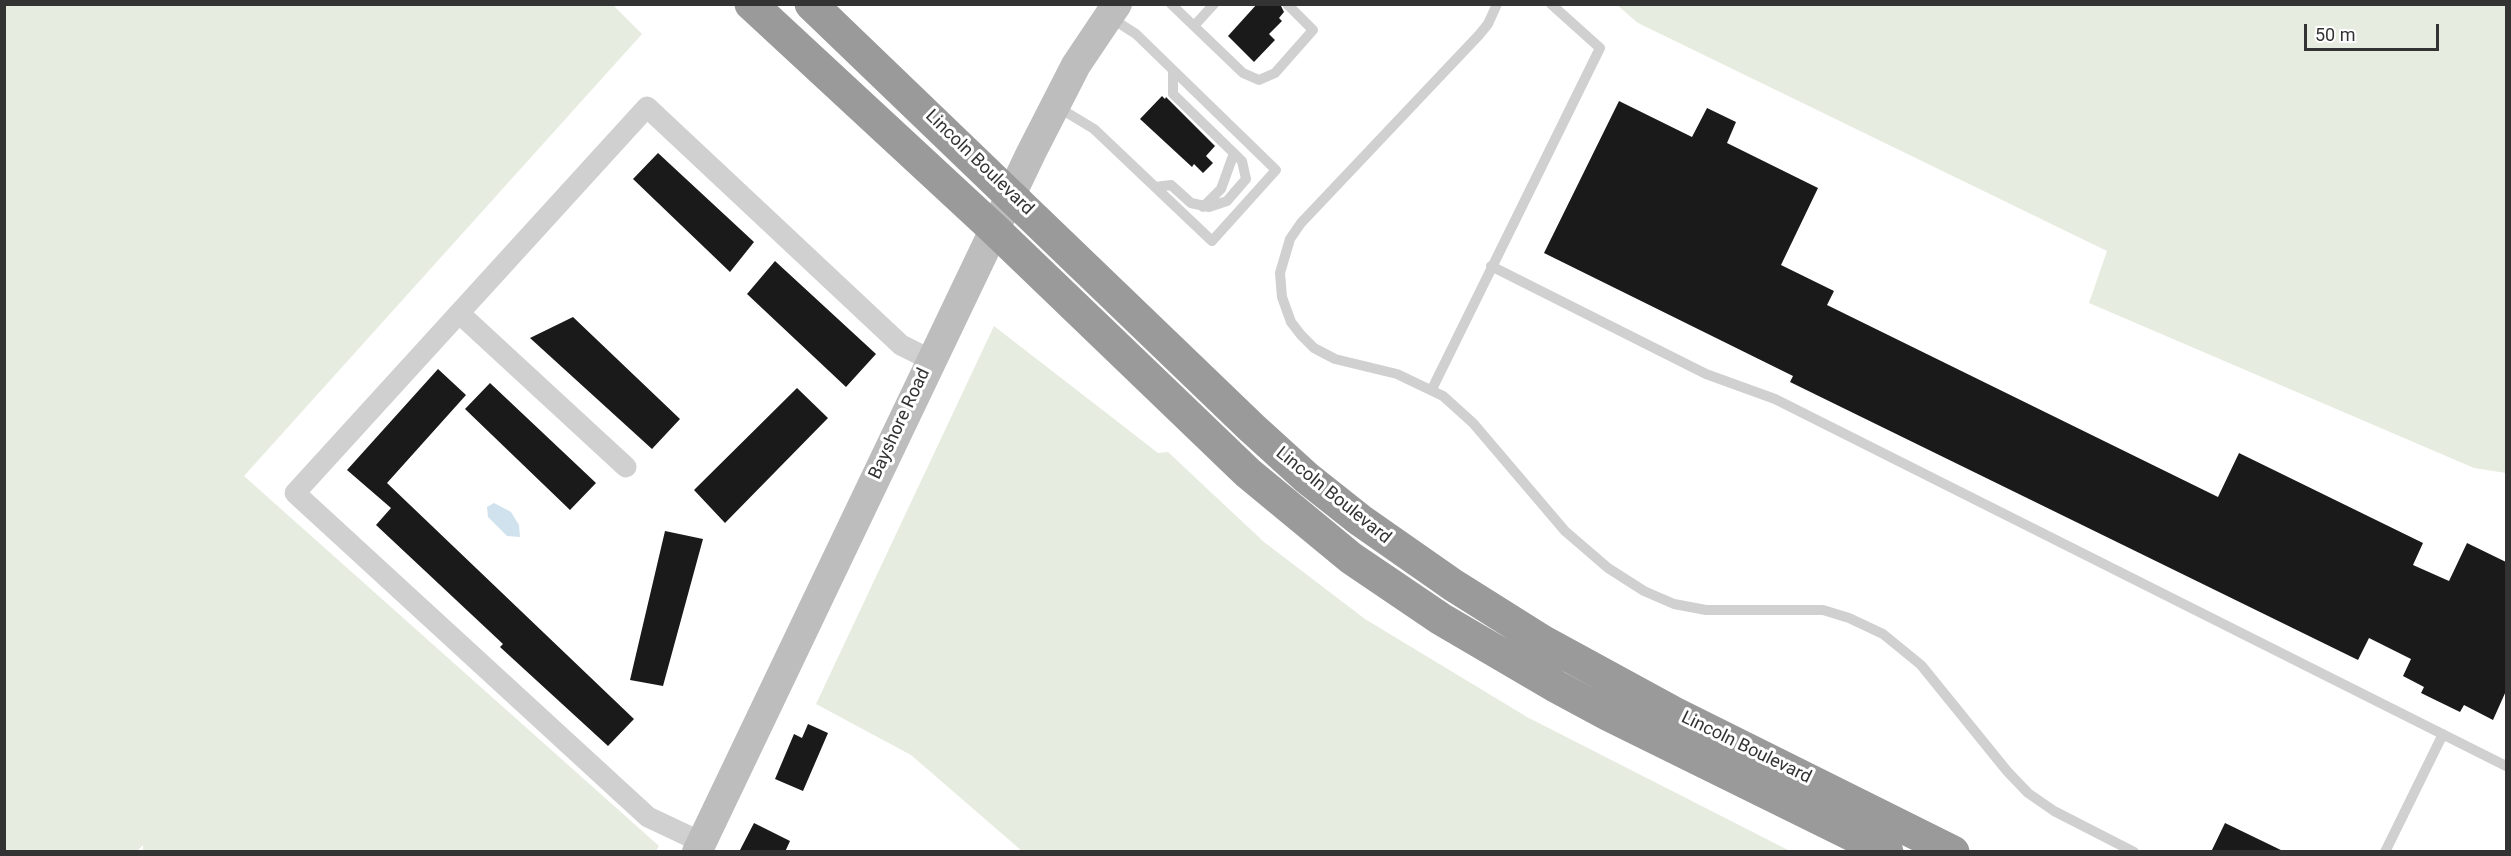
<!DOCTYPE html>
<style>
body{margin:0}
#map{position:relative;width:2511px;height:856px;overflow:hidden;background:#fff;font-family:Roboto,sans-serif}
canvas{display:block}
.frame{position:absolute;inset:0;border:6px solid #333;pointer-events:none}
.scale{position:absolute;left:2304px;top:24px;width:135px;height:27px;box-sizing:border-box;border:3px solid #333;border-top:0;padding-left:8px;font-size:18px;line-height:21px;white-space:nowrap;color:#333;-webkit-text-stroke:4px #fff;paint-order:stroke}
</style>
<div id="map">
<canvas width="2511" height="856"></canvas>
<div class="frame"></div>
<div class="scale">50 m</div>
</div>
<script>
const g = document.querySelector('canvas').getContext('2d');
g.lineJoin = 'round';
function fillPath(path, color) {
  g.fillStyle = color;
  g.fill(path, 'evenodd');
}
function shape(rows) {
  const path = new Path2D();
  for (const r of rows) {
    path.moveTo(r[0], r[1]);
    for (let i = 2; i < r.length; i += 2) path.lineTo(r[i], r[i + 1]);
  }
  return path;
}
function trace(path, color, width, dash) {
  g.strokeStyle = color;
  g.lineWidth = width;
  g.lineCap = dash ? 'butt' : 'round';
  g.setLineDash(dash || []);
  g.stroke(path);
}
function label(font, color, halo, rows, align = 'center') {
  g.font = font + ' Roboto,sans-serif';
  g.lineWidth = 6;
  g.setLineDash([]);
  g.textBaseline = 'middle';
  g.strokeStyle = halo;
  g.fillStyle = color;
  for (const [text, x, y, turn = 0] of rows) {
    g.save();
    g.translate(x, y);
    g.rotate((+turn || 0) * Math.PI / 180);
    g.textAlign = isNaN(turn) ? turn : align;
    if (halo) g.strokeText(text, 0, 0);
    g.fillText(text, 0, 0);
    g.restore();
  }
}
fillPath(shape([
 [5,4,612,4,642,34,244,476,659,846,656,851,143,852,143,845,137,851,5,851],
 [1617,5,2506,5,2506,473,2474,468,2089,303,2107,251,1638,23],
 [994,326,1158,453,1168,452,1264,542,1365,619,1527,717,1790,851,1022,851,911,755,816,704]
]), '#e6ecdf');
fillPath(shape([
 [494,503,511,512,519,525,520,537,507,536,488,517,487,507]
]), '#cfe2ee');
fillPath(shape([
 [1257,4,1280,4,1284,12,1279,18,1282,21,1269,34,1275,40,1254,62,1228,36],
 [1162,96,1165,99,1166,97,1215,146,1206,156,1213,163,1203,173,1194,164,1192,167,1140,119],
 [1619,101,1692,137,1707,108,1736,122,1727,143,1818,188,1781,265,1834,291,1827,305,2218,497,2239,453,2423,543,2413,565,2449,581,2467,543,2506,562,2506,691,2493,720,2464,705,2460,712,2421,693,2424,687,2403,676,2411,659,2369,638,2358,660,1790,382,1793,376,1544,253],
 [658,153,754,242,730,272,633,179],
 [775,261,876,354,846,387,747,294],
 [573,317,680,419,652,449,530,338],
 [438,369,466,395,387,483,634,719,608,746,500,647,503,644,376,525,391,508,347,470],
 [490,383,596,483,570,510,465,409],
 [797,388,828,418,725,523,694,490],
 [665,531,703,539,663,686,630,680],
 [808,724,828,733,803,791,775,779,794,734,802,738],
 [754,823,790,841,785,852,739,852],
 [2225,823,2285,852,2211,852]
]), '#1a1a1a');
trace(shape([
 [1171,4,1243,73,1259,80,1275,73,1313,30,1287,4],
 [1497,4,1488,24,1479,35,1301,223,1290,239,1280,273,1282,297,1291,322,1301,335,1314,348,1335,359,1397,374,1443,396,1473,423,1565,531,1608,568,1644,591,1674,604,1706,610,1823,610,1849,618,1883,634,1921,665,2007,771,2028,793,2054,811,2134,852],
 [1194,26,1214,4],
 [1056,106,1094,129,1212,241,1276,170,1136,34,1111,18],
 [1155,187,1171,185,1191,203,1209,207,1227,201,1246,179,1242,161,1173,94,1173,70],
 [1203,207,1221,189,1234,153],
 [1491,266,1706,374,1775,399,2506,766],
 [1432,389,1600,48,1551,4],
 [2385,852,2443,734]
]), '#d0d0d0', 10);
trace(shape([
 [459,313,626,467],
 [701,842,648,817,295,493,647,107,901,345,931,360]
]), '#d0d0d0', 21);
trace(shape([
 [697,852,1031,153,1076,65,1117,4]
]), '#bdbdbd', 30);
trace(shape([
 [751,4,994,229,1248,473,1351,558,1441,619,1557,687,1609,715,1887,852],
 [811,4,1252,428,1307,478,1360,520,1453,585,1542,641,1674,713,1953,852]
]), '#9a9a9a', 33);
label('18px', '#333', '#fff', [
 ["Lincoln Boulevard",979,163,44],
 ["Bayshore Road",900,424,-65],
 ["Lincoln Boulevard",1333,496,39],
 ["Lincoln Boulevard",1746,748,26]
]);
</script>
